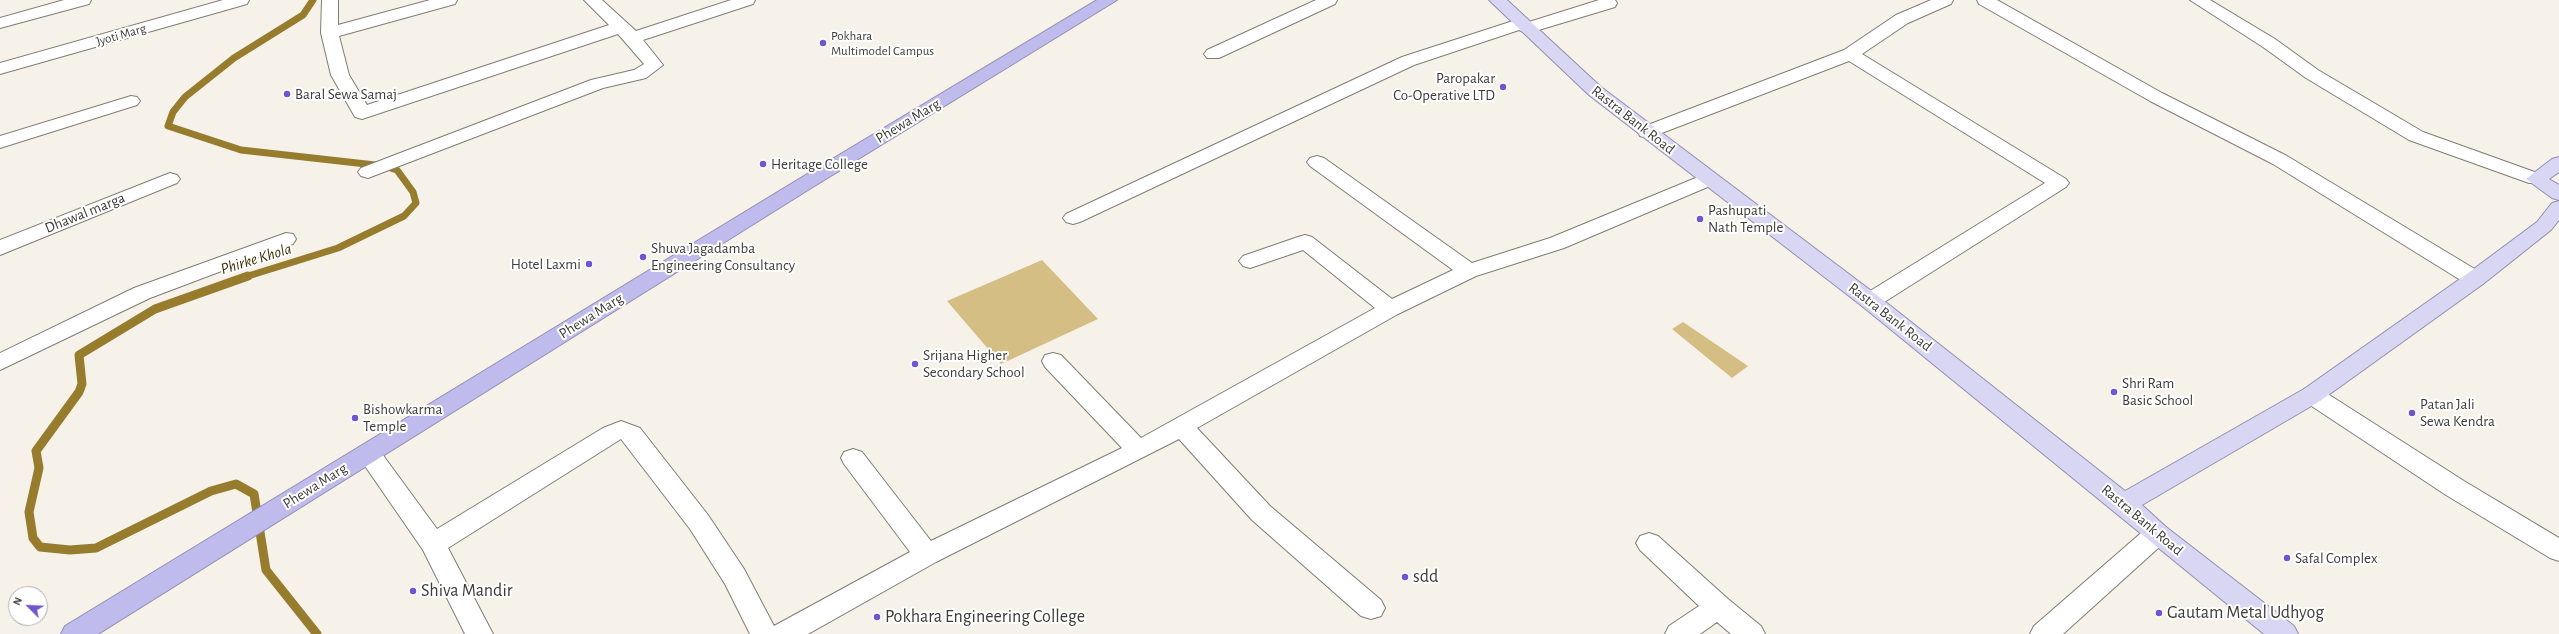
<!DOCTYPE html>
<style>
body{margin:0}
#map{position:relative;width:2559px;height:634px;overflow:hidden;background:#f6f2ea;font-family:"Alegreya Sans",sans-serif}
canvas{display:block}
.north{position:absolute;left:8px;top:586px;width:40px;height:40px;box-sizing:border-box;background:#fff;border:1px solid #b1b1b0;border-radius:50%;rotate:294deg;font-size:11px;font-weight:700;line-height:16px;text-align:center;color:#3d3c39}
.north::after{content:'';display:block;margin:auto;width:14px;height:18px;background:#7055cf;clip-path:polygon(50% 0,100% 100%,50% 72%,0 100%)}
</style>
<div id="map">
<canvas width="2559" height="634"></canvas>
<div class="north">N</div>
</div>
<script>
const g = document.querySelector('canvas').getContext('2d');
g.lineJoin = 'round';
function fillPath(path, color) {
  g.fillStyle = color;
  g.fill(path, 'evenodd');
}
function shape(rows) {
  const path = new Path2D();
  for (const r of rows) {
    path.moveTo(r[0], r[1]);
    for (let i = 2; i < r.length; i += 2) path.lineTo(r[i], r[i + 1]);
  }
  return path;
}
function trace(path, color, width, dash) {
  g.strokeStyle = color;
  g.lineWidth = width;
  g.lineCap = dash ? 'butt' : 'round';
  g.setLineDash(dash || []);
  g.stroke(path);
}
function label(font, color, halo, rows, align = 'center') {
  g.font = font + ' "Alegreya Sans",sans-serif';
  g.lineWidth = 4;
  g.setLineDash([]);
  g.textBaseline = 'middle';
  g.strokeStyle = halo;
  g.fillStyle = color;
  for (const [text, x, y, turn = 0] of rows) {
    g.save();
    g.translate(x, y);
    g.rotate((+turn || 0) * Math.PI / 180);
    g.textAlign = isNaN(turn) ? turn : align;
    if (halo) g.strokeText(text, 0, 0);
    g.fillText(text, 0, 0);
    g.restore();
  }
}
fillPath(shape([
 [1042,260,1098,319,1001,364,947,301],
 [1683,322,1748,366,1732,378,1672,329]
]), '#d5be84');
trace(shape([
 [245,277,338,248,404,216,416,203,413,192,397,170,384,166,241,150,168,126,173,112,185,97,234,58,303,15,313,0]
]), '#977c2d', 7);
trace(shape([
 [248,276,155,309,79,355,82,384,79,392,36,451,39,468,29,512,33,538,40,547,70,550,96,548,211,491,236,484,254,494,266,570,317,634]
]), '#977c2d', 9);
const minor = shape([
 [64,0,91,0,89,4,0,28,0,18,64,0],
 [223,0,249,0,247,4,0,74,0,63,223,0],
 [322,0,338,0,338,25,430,0,457,0,455,4,339,36,349,75,367,105,609,25,584,0,602,0,636,31,731,0,755,0,753,4,643,40,663,65,646,78,603,88,368,178,361,176,358,172,361,168,591,80,634,70,644,64,618,34,362,119,355,117,331,75,321,33,322,0],
 [1316,0,1337,0,1335,4,1219,58,1207,58,1204,54,1207,50,1316,0],
 [1599,0,1615,0,1617,3,1615,7,1532,32,1526,33,1519,30,1414,65,1080,222,1073,224,1066,222,1063,218,1066,214,1402,57,1516,20,1522,19,1529,22,1599,0],
 [1931,0,1953,0,1951,4,1908,23,1862,54,2066,179,2069,183,2066,187,1878,306,1870,308,1862,306,1859,301,1862,296,2045,183,1849,61,1654,136,1647,138,1640,136,1638,132,1640,128,1844,50,1896,15,1931,0],
 [1977,0,1997,0,2162,93,2287,156,2483,274,2486,279,2483,284,2475,286,2467,284,2273,164,2150,101,1979,4,1977,0],
 [2190,0,2210,0,2275,39,2318,70,2423,132,2543,175,2546,179,2543,183,2529,183,2409,140,2306,78,2263,47,2190,0],
 [131,96,137,97,140,101,137,105,0,148,0,136,131,96],
 [1317,156,1324,158,1472,263,1550,238,1703,175,1717,175,1720,179,1717,183,1564,248,1476,276,1398,314,1197,428,1270,506,1381,600,1385,608,1381,616,1371,619,1361,616,1252,520,1179,439,936,562,808,634,750,634,725,584,690,529,621,439,448,548,493,634,465,634,423,550,356,453,359,447,368,444,377,447,437,529,603,428,621,421,640,428,708,515,744,569,774,626,910,552,844,464,841,458,844,452,853,449,862,452,931,541,1122,448,1045,367,1042,361,1045,355,1053,353,1061,355,1141,438,1375,308,1303,250,1250,268,1243,266,1239,261,1243,256,1298,237,1305,235,1312,237,1392,299,1453,270,1310,166,1307,162,1310,158,1317,156],
 [170,173,177,175,180,179,177,183,0,255,0,240,170,173],
 [286,233,293,234,296,239,293,244,150,298,0,370,0,353,134,288,286,233],
 [2312,387,2320,389,2464,481,2559,538,2559,561,2550,558,2446,495,2304,401,2300,395,2304,389,2312,387],
 [2157,524,2166,527,2170,534,2166,541,2063,634,2030,634,2034,626,2148,527,2157,524],
 [1649,533,1658,536,1728,599,1761,626,1765,634,1731,634,1717,622,1700,634,1665,634,1669,626,1699,606,1640,550,1636,543,1640,536,1649,533]
]);
const major = shape([
 [1489,0,1507,0,1601,87,1878,296,2125,491,2304,389,2467,274,2537,222,2552,203,2559,201,2559,220,2551,230,2483,284,2320,401,2142,505,2166,527,2294,626,2298,634,2264,634,1862,306,1589,95,1489,0],
 [2559,157,2559,172,2549,179,2559,185,2559,200,2552,198,2526,179,2552,159,2559,157]
]);
const highway = shape([
 [1097,0,1117,0,808,190,98,634,61,634,65,626,794,182,1097,0]
]);
trace(minor, '#807d75', 2);
trace(major, '#928fae', 2);
trace(highway, '#928fae', 2);
fillPath(minor, '#fff');
fillPath(major, '#d9d6f4');
fillPath(highway, '#c0bbed');
for (const [x, y, r, color] of [
 [823,43,4,"#7055cf"],
 [1503,87,4,"#7055cf"],
 [287,94,4,"#7055cf"],
 [763,164,4,"#7055cf"],
 [1700,219,4,"#7055cf"],
 [643,257,4,"#7055cf"],
 [589,264,4,"#7055cf"],
 [915,364,4,"#7055cf"],
 [2114,392,4,"#7055cf"],
 [2412,413,4,"#7055cf"],
 [355,418,4,"#7055cf"],
 [2287,558,4,"#7055cf"],
 [1405,577,4,"#7055cf"],
 [413,591,4,"#7055cf"],
 [2159,613,4,"#7055cf"],
 [877,617,4,"#7055cf"]
]) {
  const dot = new Path2D();
  dot.arc(x, y, r, 0, 2 * Math.PI);
  g.fillStyle = color;
  g.fill(dot);
  trace(dot, '#fff', 1.5);
}
label('13px', '#3d3c39', '#fff', [
 ["Jyoti Marg",121,35,-16]
]);
label('13px', '#3d3c39', '#fff', [
 ["Pokhara",831,36],
 ["Multimodel Campus",831,51]
], 'left');
label('15px', '#3d3c39', '#fff', [
 ["Paropakar",1495,78,"right"],
 ["Co-Operative LTD",1495,95,"right"],
 ["Baral Sewa Samaj",295,94],
 ["Heritage College",771,164],
 ["Pashupati",1708,210],
 ["Nath Temple",1708,227],
 ["Shuva Jagadamba",651,248],
 ["Engineering Consultancy",651,265],
 ["Hotel Laxmi",581,264,"right"],
 ["Srijana Higher",923,355],
 ["Secondary School",923,372],
 ["Shri Ram",2122,383],
 ["Basic School",2122,400],
 ["Patan Jali",2420,404],
 ["Sewa Kendra",2420,421],
 ["Bishowkarma",363,409],
 ["Temple",363,426],
 ["Safal Complex",2295,558]
], 'left');
label('15px', '#3d3c39', '#fff', [
 ["Rastra Bank Road",1633,120,38],
 ["Phewa Marg",908,121,-31],
 ["Dhawal marga",85,213,-22],
 ["Phewa Marg",591,316,-32],
 ["Rastra Bank Road",1890,317,38],
 ["Phewa Marg",315,486,-32],
 ["Rastra Bank Road",2142,520,40]
]);
label('italic 16px', '#3f2f01', '#fff', [
 ["Phirke Khola",256,259,-17]
]);
label('18px', '#3d3c39', '#fff', [
 ["sdd",1413,577],
 ["Shiva Mandir",421,591],
 ["Gautam Metal Udhyog",2167,613],
 ["Pokhara Engineering College",885,617]
], 'left');
</script>
